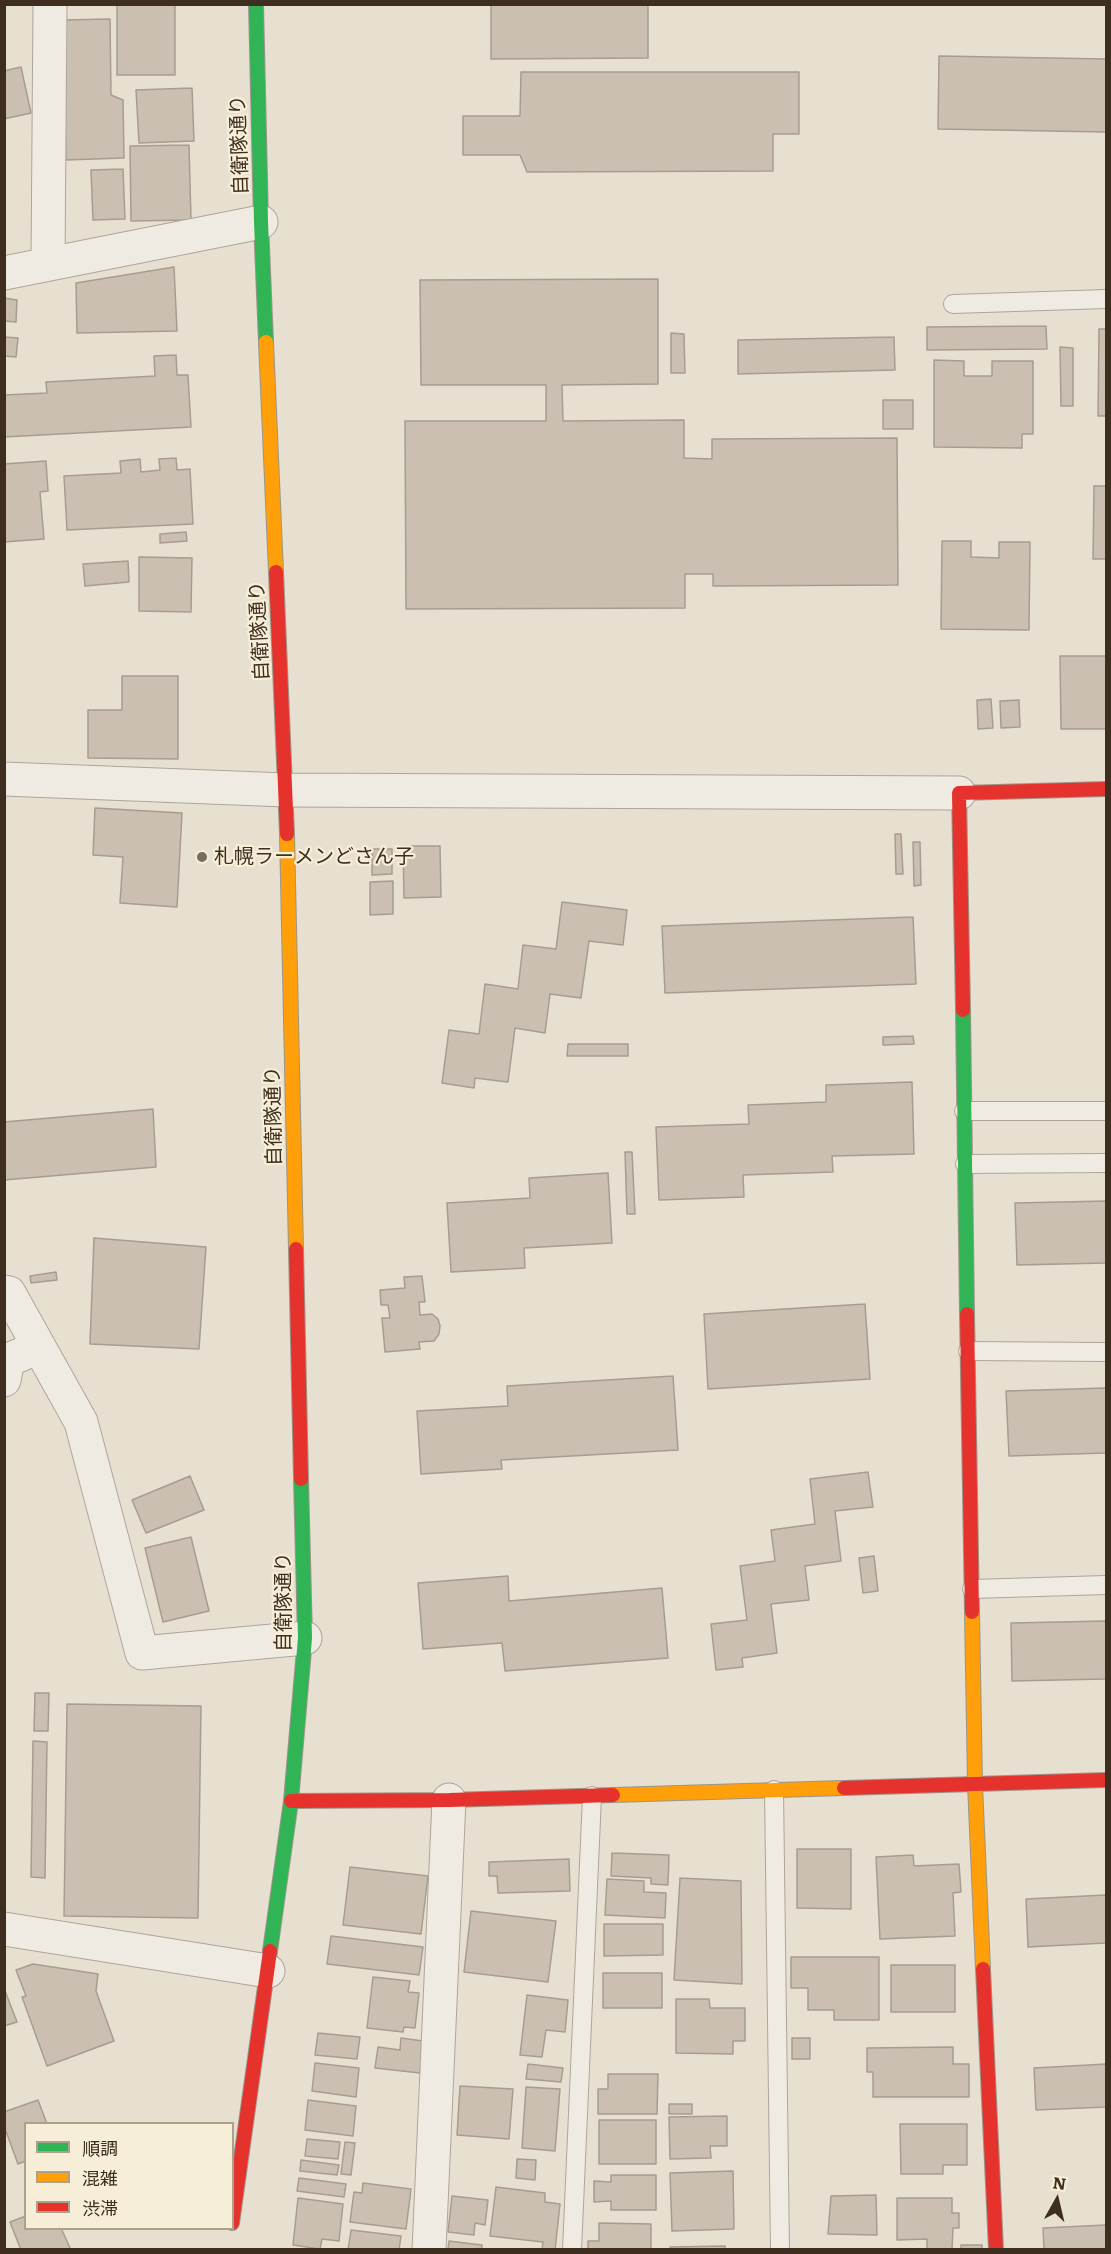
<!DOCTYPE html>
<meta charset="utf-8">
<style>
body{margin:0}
#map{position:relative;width:1111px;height:2254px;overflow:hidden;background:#e7e0d1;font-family:Literata,"Noto Sans JP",serif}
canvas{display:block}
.frame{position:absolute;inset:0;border:6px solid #3d2e20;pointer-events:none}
.legend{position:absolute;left:24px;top:2122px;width:210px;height:108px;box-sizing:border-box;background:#f7eed8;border:2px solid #ada18e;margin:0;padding:8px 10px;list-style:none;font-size:18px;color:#3d2e20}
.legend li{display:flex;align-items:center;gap:12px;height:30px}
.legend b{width:30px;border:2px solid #ada18e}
.north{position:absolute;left:1027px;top:2170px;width:60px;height:60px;-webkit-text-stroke:4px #f7eed8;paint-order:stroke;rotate:8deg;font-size:16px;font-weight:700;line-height:24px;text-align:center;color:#3d2e20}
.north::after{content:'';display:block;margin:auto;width:21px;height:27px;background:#3d2e20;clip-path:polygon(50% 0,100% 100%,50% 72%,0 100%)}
</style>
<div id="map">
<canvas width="1111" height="2254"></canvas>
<div class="frame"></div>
<ul class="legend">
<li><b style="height:8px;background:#30b455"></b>順調</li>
<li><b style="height:8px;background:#ff9f0a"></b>混雑</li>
<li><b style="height:8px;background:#e5322d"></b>渋滞</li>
</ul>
<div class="north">N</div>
</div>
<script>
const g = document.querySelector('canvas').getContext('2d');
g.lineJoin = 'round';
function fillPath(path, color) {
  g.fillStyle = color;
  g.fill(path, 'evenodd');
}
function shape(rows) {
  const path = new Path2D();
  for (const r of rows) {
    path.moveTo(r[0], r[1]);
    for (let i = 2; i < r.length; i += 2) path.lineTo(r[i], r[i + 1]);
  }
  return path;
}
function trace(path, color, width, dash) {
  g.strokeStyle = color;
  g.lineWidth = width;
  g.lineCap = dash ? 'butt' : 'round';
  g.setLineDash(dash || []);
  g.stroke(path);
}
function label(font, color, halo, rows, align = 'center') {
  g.font = font + ' Literata,"Noto Sans JP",serif';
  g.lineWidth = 4.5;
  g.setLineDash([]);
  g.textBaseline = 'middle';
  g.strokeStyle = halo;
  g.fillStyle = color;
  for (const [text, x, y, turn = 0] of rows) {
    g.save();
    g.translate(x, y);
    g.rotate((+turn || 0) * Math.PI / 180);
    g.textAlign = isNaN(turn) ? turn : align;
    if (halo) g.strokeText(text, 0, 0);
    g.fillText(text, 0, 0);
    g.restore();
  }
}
const building = shape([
 [491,4,648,4,648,58,491,59,491,4],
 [117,5,175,5,175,75,117,75,117,5],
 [110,19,111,95,123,100,124,158,66,160,62,20,110,19],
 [939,56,1106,59,1106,132,938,129,939,56],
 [21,67,31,113,4,119,4,71,21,67],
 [521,72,799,72,799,134,773,134,773,171,527,172,520,155,463,155,463,116,520,116,521,72],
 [192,88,194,141,139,143,136,90,192,88],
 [189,145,191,220,131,221,130,146,189,145],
 [123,169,125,219,93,220,91,170,123,169],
 [174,267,177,331,77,333,76,283,174,267],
 [658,279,658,384,562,385,563,421,684,420,684,458,712,459,712,439,897,438,898,585,713,586,713,574,685,574,685,608,406,609,405,421,546,421,546,385,421,385,420,280,658,279],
 [4,298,17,300,16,322,4,321,4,298],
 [1046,326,1047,349,927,350,927,327,1046,326],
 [1099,329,1106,329,1106,416,1098,416,1099,329],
 [671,333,684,334,685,373,671,373,671,333],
 [4,337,18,338,16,357,4,356,4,337],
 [894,337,895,370,738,374,738,340,894,337],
 [1060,347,1073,348,1073,406,1061,406,1060,347],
 [176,355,177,375,188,375,191,427,4,437,4,395,47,393,46,382,155,376,154,356,176,355],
 [934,360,964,361,964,376,992,376,992,361,1033,361,1033,434,1022,434,1022,448,934,447,934,360],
 [883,400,913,400,913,429,883,429,883,400],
 [176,458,177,470,190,469,193,524,67,530,64,476,121,473,120,461,140,459,141,472,160,470,159,459,176,458],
 [46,461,48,491,40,492,44,539,4,542,4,464,46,461],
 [1094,486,1106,486,1106,559,1093,559,1094,486],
 [186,532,187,541,160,543,160,534,186,532],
 [942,541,971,541,971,557,999,558,999,542,1030,542,1029,630,941,629,942,541],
 [139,557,192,558,191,612,139,611,139,557],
 [128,561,129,582,85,586,83,564,128,561],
 [1060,656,1106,656,1106,729,1061,729,1060,656],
 [122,676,178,676,178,759,88,758,88,710,122,710,122,676],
 [991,699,993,728,978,729,977,700,991,699],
 [1019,700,1020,727,1001,728,1000,701,1019,700],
 [95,808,182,813,177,907,120,903,123,857,93,855,95,808],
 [895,834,901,834,903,874,896,874,895,834],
 [913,842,920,842,921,885,914,886,913,842],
 [403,846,440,846,441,897,404,898,403,846],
 [372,849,392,849,392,874,372,875,372,849],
 [393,881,393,914,370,915,370,882,393,881],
 [562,902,627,910,623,945,589,941,581,998,550,994,545,1033,515,1028,508,1082,475,1078,474,1088,442,1083,449,1030,479,1034,485,984,518,989,523,945,556,949,562,902],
 [913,917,916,984,665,993,662,926,913,917],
 [913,1036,914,1044,883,1045,883,1037,913,1036],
 [568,1044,628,1044,628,1056,567,1056,568,1044],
 [912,1082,914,1154,832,1156,833,1172,743,1175,744,1197,659,1200,656,1127,749,1124,748,1105,826,1102,826,1085,912,1082],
 [153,1109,156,1167,4,1180,4,1122,153,1109],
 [625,1152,632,1152,635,1214,627,1214,625,1152],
 [608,1173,612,1243,524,1248,525,1268,451,1272,447,1203,530,1198,529,1178,608,1173],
 [1106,1201,1106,1263,1017,1265,1015,1203,1106,1201],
 [94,1238,206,1247,199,1349,90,1344,94,1238],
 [56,1272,57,1280,31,1283,30,1276,56,1272],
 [422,1276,425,1302,419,1302,420,1315,432,1314,438,1319,440,1326,439,1334,434,1341,419,1342,420,1349,385,1352,382,1318,390,1318,388,1305,381,1305,380,1290,405,1288,404,1277,422,1276],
 [865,1304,870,1379,708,1389,704,1314,865,1304],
 [673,1376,678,1450,501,1460,502,1469,421,1474,417,1411,508,1406,507,1386,673,1376],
 [1106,1388,1106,1453,1009,1456,1006,1391,1106,1388],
 [868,1472,873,1507,835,1511,841,1561,805,1566,809,1600,771,1604,777,1653,742,1658,743,1667,716,1670,711,1624,747,1620,740,1566,775,1561,771,1530,815,1524,810,1479,868,1472],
 [190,1476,204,1510,146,1533,132,1500,190,1476],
 [191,1537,209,1611,163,1622,145,1548,191,1537],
 [874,1556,878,1591,863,1593,859,1558,874,1556],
 [508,1576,509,1601,662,1588,668,1658,505,1671,502,1643,423,1649,418,1583,508,1576],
 [1106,1621,1106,1679,1012,1681,1011,1623,1106,1621],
 [35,1693,49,1693,48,1731,34,1731,35,1693],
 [67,1704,201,1706,198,1918,64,1916,67,1704],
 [33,1741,47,1742,45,1878,31,1877,33,1741],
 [797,1849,851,1849,851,1909,797,1908,797,1849],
 [612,1853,669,1855,668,1885,651,1884,651,1878,611,1876,612,1853],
 [913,1855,914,1866,959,1864,961,1892,953,1893,955,1936,880,1939,876,1857,913,1855],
 [569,1859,570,1891,498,1893,497,1876,489,1876,489,1862,569,1859],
 [350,1867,428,1876,421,1934,343,1925,350,1867],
 [680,1878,741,1881,742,1984,674,1980,680,1878],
 [607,1879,644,1881,644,1892,666,1893,665,1918,605,1915,607,1879],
 [1106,1895,1106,1943,1028,1947,1026,1899,1106,1895],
 [471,1911,556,1921,548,1982,464,1972,471,1911],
 [604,1924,663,1924,663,1955,604,1956,604,1924],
 [331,1936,423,1947,419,1975,327,1964,331,1936],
 [791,1957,879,1957,879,2020,834,2020,834,2010,808,2010,808,1988,791,1988,791,1957],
 [33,1964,98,1974,96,1991,114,2041,47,2066,22,1997,26,1996,16,1970,33,1964],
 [891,1965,955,1965,955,2012,891,2012,891,1965],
 [603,1973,662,1973,662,2008,603,2008,603,1973],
 [373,1977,410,1981,408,1992,419,1993,415,2028,404,2027,403,2032,367,2028,373,1977],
 [4,1988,17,2022,4,2026,4,1988],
 [527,1995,568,2000,565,2032,546,2030,542,2057,520,2055,527,1995],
 [676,1999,709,1999,710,2008,745,2008,745,2041,733,2041,733,2054,676,2053,676,1999],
 [318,2033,360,2037,357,2059,315,2055,318,2033],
 [401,2038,423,2041,420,2073,375,2068,378,2047,400,2050,401,2038],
 [792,2038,810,2038,810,2059,792,2059,792,2038],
 [953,2047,953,2064,969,2064,969,2097,873,2097,873,2072,867,2072,867,2048,953,2047],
 [315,2063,359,2068,356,2097,312,2091,315,2063],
 [528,2064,563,2068,561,2082,526,2079,528,2064],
 [1106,2064,1106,2107,1036,2110,1034,2068,1106,2064],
 [608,2074,658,2074,657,2114,598,2114,598,2089,608,2089,608,2074],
 [460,2086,513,2089,509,2139,457,2135,460,2086],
 [526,2087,560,2089,555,2151,522,2148,526,2087],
 [38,2100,47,2124,26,2124,26,2161,18,2164,4,2126,4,2112,38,2100],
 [308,2100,356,2106,353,2136,305,2130,308,2100],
 [669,2104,692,2104,692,2114,669,2114,669,2104],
 [727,2116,727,2146,710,2146,711,2158,670,2159,669,2117,727,2116],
 [599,2120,656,2120,656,2164,599,2164,599,2120],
 [900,2124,967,2124,967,2165,943,2165,943,2174,901,2174,900,2124],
 [307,2139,340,2142,338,2159,305,2156,307,2139],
 [345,2142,355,2143,351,2175,341,2174,345,2142],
 [517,2159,536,2160,535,2180,516,2178,517,2159],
 [301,2160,339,2165,337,2175,300,2171,301,2160],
 [733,2171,734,2229,672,2231,670,2173,733,2171],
 [611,2175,656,2175,656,2210,611,2210,611,2201,594,2202,594,2181,611,2182,611,2175],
 [299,2178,346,2184,344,2197,297,2191,299,2178],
 [363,2183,411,2189,406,2229,350,2222,354,2192,362,2193,363,2183],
 [496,2187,545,2193,545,2202,560,2204,555,2250,542,2250,543,2242,490,2236,496,2187],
 [876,2195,877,2235,828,2234,831,2196,876,2195],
 [452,2196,488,2200,485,2225,475,2223,474,2235,448,2232,452,2196],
 [298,2198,343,2204,339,2241,322,2239,320,2249,293,2245,298,2198],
 [897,2198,952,2198,952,2213,959,2213,959,2228,953,2228,952,2250,927,2250,927,2239,897,2240,897,2198],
 [26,2216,26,2228,61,2228,71,2250,21,2250,10,2222,26,2216],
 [599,2223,651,2224,651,2250,588,2250,588,2241,599,2241,599,2223],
 [1106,2225,1106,2250,1044,2250,1043,2228,1106,2225],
 [351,2230,401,2236,399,2250,348,2250,351,2230],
 [449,2241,482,2245,482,2250,448,2250,449,2241],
 [961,2245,982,2245,982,2250,961,2250,961,2245],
 [725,2246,725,2250,670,2250,670,2247,725,2246]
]);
fillPath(building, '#cbbfb2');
trace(building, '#a89c90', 1.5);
const lane = shape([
 [953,304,1106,299],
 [964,1111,1106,1111],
 [965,1164,1106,1163],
 [968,1351,1106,1352],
 [972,1589,1106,1585],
 [774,1790,780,2250],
 [572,2250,592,1796]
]);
const street = shape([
 [48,264,50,4],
 [4,273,261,222],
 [4,779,286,790,959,793],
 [4,1292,9,1293,81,1422,142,1653,305,1638],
 [4,1380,8,1360,39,1347],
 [4,1929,268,1971],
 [429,2250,449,1800]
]);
const fast = shape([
 [256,4,261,222,266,342],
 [963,1010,967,1314],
 [270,1951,291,1801,305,1638,301,1479]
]);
const slow = shape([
 [266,342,276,572],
 [287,834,296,1249],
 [972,1612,975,1784,983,1969],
 [613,1795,844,1788]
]);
const jam = shape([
 [276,572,287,834],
 [963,1010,959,793,1106,789],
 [296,1249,301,1479],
 [967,1314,972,1612],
 [844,1788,1106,1780],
 [291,1801,449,1800,613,1795],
 [983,1969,996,2250],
 [232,2223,270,1951]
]);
trace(lane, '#ada599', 20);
trace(street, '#ada599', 35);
trace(fast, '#9c958a', 16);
trace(slow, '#9c958a', 16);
trace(jam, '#9c958a', 16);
trace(lane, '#efebe3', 18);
trace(street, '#efebe3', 33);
trace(fast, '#30b455', 14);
trace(slow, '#ff9f0a', 14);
trace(jam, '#e5322d', 14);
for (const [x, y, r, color] of [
 [202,857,6,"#786c5e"]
]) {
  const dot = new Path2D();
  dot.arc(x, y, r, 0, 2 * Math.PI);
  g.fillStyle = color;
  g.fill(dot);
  trace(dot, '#f7eed8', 2);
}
label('20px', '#3d2e20', '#f7eed8', [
 ["自衛隊通り",240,145,-92],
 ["自衛隊通り",260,631,-93],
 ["自衛隊通り",274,1116,-91],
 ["自衛隊通り",284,1602,-90]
]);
label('20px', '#3d2e20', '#f7eed8', [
 ["札幌ラーメンどさん子",214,857]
], 'left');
</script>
